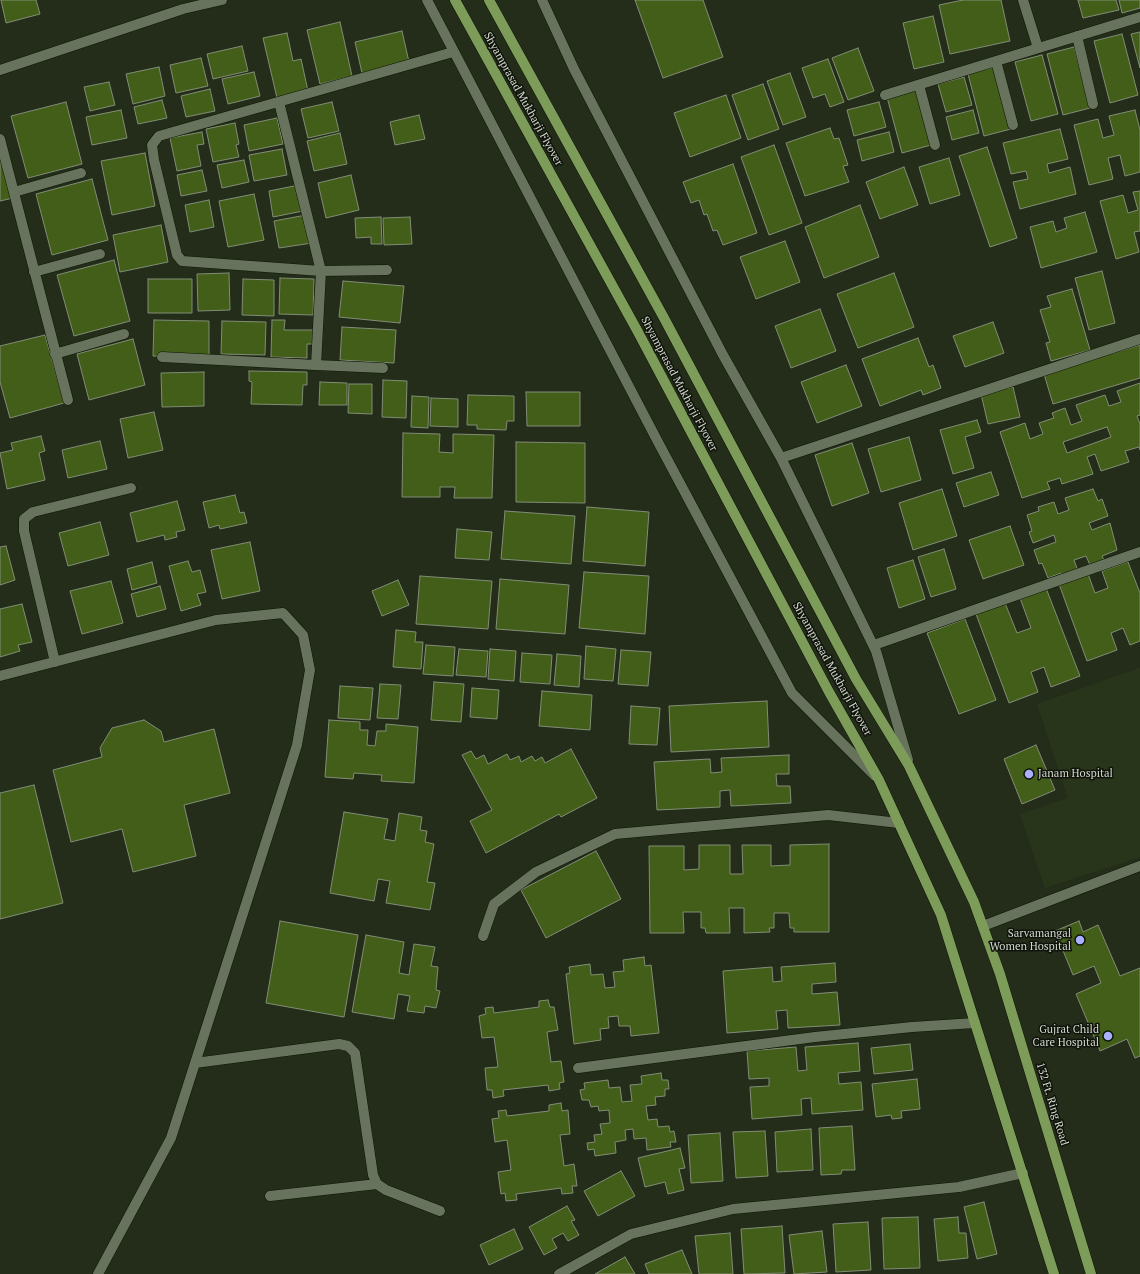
<!DOCTYPE html>
<style>
body{margin:0}
canvas{display:block;background:#232d19}
</style>
<canvas width="1140" height="1274"></canvas>
<script>
const g = document.querySelector('canvas').getContext('2d');
g.lineJoin = 'round';
function fillPath(path, color) {
  g.fillStyle = color;
  g.fill(path, 'evenodd');
}
function shape(rows) {
  const path = new Path2D();
  for (const r of rows) {
    path.moveTo(r[0], r[1]);
    for (let i = 2; i < r.length; i += 2) path.lineTo(r[i], r[i + 1]);
  }
  return path;
}
function trace(path, color, width, dash) {
  g.strokeStyle = color;
  g.lineWidth = width;
  g.lineCap = dash ? 'butt' : 'round';
  g.setLineDash(dash || []);
  g.stroke(path);
}
function label(font, color, halo, rows, align = 'center') {
  g.font = font + ' "PT Serif",serif';
  g.lineWidth = 3;
  g.setLineDash([]);
  g.textBaseline = 'middle';
  g.strokeStyle = halo;
  g.fillStyle = color;
  for (const [text, x, y, turn = 0] of rows) {
    g.save();
    g.translate(x, y);
    g.rotate((+turn || 0) * Math.PI / 180);
    g.textAlign = isNaN(turn) ? turn : align;
    if (halo) g.strokeText(text, 0, 0);
    g.fillText(text, 0, 0);
    g.restore();
  }
}
fillPath(shape([
 [1140,668,1140,857,1045,888,1020,814,1068,798,1037,704]
]), '#29351b');
const building = shape([
 [1,0,36,0,40,14,6,23,1,0],
 [635,0,703,0,723,57,663,78,635,0],
 [963,0,1001,0,1010,41,950,54,939,5,963,0],
 [1078,0,1116,0,1119,10,1083,18,1078,0],
 [1119,0,1140,0,1140,8,1122,13,1119,0],
 [933,16,944,62,914,69,903,23,933,16],
 [340,22,352,76,320,84,307,30,340,22],
 [402,31,409,62,362,73,355,42,402,31],
 [1140,32,1140,68,1131,34,1140,32],
 [287,33,293,61,301,59,308,91,277,98,263,38,287,33],
 [1122,34,1138,95,1110,103,1094,41,1122,34],
 [242,46,248,71,213,79,207,54,242,46],
 [1074,47,1090,108,1063,115,1047,54,1074,47],
 [858,48,874,91,848,100,832,58,858,48],
 [1042,55,1058,114,1031,121,1015,62,1042,55],
 [201,58,208,86,176,93,170,65,201,58],
 [828,59,844,102,830,107,825,94,813,98,802,68,828,59],
 [159,67,165,96,133,104,126,74,159,67],
 [995,67,1011,129,984,136,968,74,995,67],
 [254,72,260,96,228,104,222,79,254,72],
 [790,73,806,117,783,125,767,81,790,73],
 [964,77,972,105,946,112,938,84,964,77],
 [109,82,115,105,90,111,84,87,109,82],
 [763,84,779,129,748,140,732,95,763,84],
 [210,89,215,111,186,117,181,96,210,89],
 [916,89,931,145,902,153,887,97,916,89],
 [726,95,741,138,690,157,674,113,726,95],
 [162,100,167,118,138,124,134,107,162,100],
 [66,102,82,164,28,178,11,116,66,102],
 [332,102,339,131,308,138,301,109,332,102],
 [879,102,886,127,854,136,847,110,879,102],
 [121,110,127,138,92,145,86,117,121,110],
 [973,110,979,133,952,140,946,117,973,110],
 [1135,110,1140,130,1140,172,1125,176,1120,155,1108,158,1113,179,1089,185,1074,125,1098,119,1103,138,1114,135,1109,116,1135,110],
 [419,115,425,139,395,145,390,122,419,115],
 [277,118,283,144,249,151,244,125,277,118],
 [235,123,239,144,236,145,239,157,213,162,206,129,235,123],
 [830,128,834,139,839,138,848,165,843,166,849,182,805,196,786,143,830,128],
 [1060,129,1068,159,1047,164,1049,173,1070,167,1076,194,1020,209,1013,182,1028,179,1026,171,1011,174,1003,143,1060,129],
 [202,132,204,144,197,145,201,166,177,171,170,138,202,132],
 [889,132,894,152,862,161,857,140,889,132],
 [340,133,347,164,314,171,307,141,340,133],
 [774,145,802,223,769,235,741,157,774,145],
 [987,147,1017,238,990,247,959,156,987,147],
 [0,149,13,198,0,201,0,149],
 [282,149,287,175,254,181,249,155,282,149],
 [145,153,155,206,112,215,101,161,145,153],
 [949,158,960,195,930,204,919,167,949,158],
 [244,160,249,182,222,188,217,165,244,160],
 [733,164,757,233,723,245,717,230,713,231,707,214,704,215,699,200,691,203,683,182,733,164],
 [904,167,918,205,880,219,866,182,904,167],
 [202,170,207,191,181,196,177,175,202,170],
 [351,175,359,210,326,218,318,183,351,175],
 [92,179,108,240,52,255,36,194,92,179],
 [299,185,303,211,273,217,269,191,299,185],
 [1140,191,1140,231,1134,232,1139,252,1116,259,1100,201,1123,195,1128,213,1138,210,1133,192,1140,191],
 [254,194,264,240,228,247,219,201,254,194],
 [209,200,214,227,190,232,185,205,209,200],
 [860,205,879,257,824,278,805,227,860,205],
 [1085,212,1097,252,1041,268,1030,227,1053,221,1056,232,1067,228,1064,218,1085,212],
 [306,215,312,243,279,248,274,221,306,215],
 [381,217,382,244,371,244,371,237,356,238,355,218,381,217],
 [410,217,412,244,384,245,383,218,410,217],
 [161,225,168,262,120,272,113,235,161,225],
 [785,241,800,282,756,299,740,257,785,241],
 [114,260,130,321,74,336,57,275,114,260],
 [1102,271,1115,323,1089,330,1075,278,1102,271],
 [229,273,230,310,198,311,197,274,229,273],
 [894,273,914,327,858,348,837,294,894,273],
 [280,278,314,279,313,315,279,314,280,278],
 [148,279,192,279,192,313,148,313,148,279],
 [243,279,274,280,274,316,242,315,243,279],
 [343,281,404,286,400,323,339,317,343,281],
 [1072,289,1090,350,1051,361,1046,343,1050,342,1040,310,1051,307,1047,296,1072,289],
 [820,309,836,351,791,368,775,326,820,309],
 [154,320,209,321,209,358,153,356,154,320],
 [272,320,285,320,284,330,315,330,314,344,307,344,307,358,271,357,272,320],
 [222,321,266,322,265,355,221,354,222,321],
 [993,322,1004,353,965,367,953,336,993,322],
 [342,327,396,330,394,363,340,360,342,327],
 [45,335,64,403,10,418,0,382,0,346,45,335],
 [918,338,929,367,933,365,941,388,923,395,921,390,880,406,862,359,918,338],
 [133,339,145,385,89,400,77,354,133,339],
 [1140,345,1140,378,1053,404,1044,374,1140,345],
 [846,365,862,406,817,423,801,382,846,365],
 [249,371,307,372,307,385,303,385,302,405,251,404,252,382,249,381,249,371],
 [204,372,204,406,162,407,161,373,204,372],
 [383,380,407,381,406,418,382,417,383,380],
 [320,382,347,383,347,405,319,405,320,382],
 [1140,383,1140,415,1137,416,1140,424,1140,450,1139,447,1125,451,1129,462,1101,471,1095,454,1087,457,1093,474,1062,484,1060,478,1047,482,1050,489,1022,498,1000,432,1025,423,1030,439,1043,434,1039,423,1054,418,1052,413,1065,408,1071,425,1082,421,1076,405,1105,395,1109,406,1121,402,1117,391,1140,383],
 [1107,427,1111,437,1067,453,1063,442,1107,427],
 [349,384,372,384,372,414,348,413,349,384],
 [1013,387,1020,417,988,424,981,394,1013,387],
 [526,392,580,392,580,426,527,426,526,392],
 [468,395,514,396,514,421,507,421,506,430,477,429,477,425,467,425,468,395],
 [412,396,429,397,428,428,411,427,412,396],
 [431,398,458,399,458,427,430,426,431,398],
 [154,412,163,450,128,458,120,419,154,412],
 [977,420,981,432,965,437,974,468,953,474,940,430,977,420],
 [403,433,440,434,439,452,453,453,453,434,494,435,492,498,454,498,455,487,440,487,440,497,402,497,403,433],
 [41,436,45,451,39,453,45,480,7,489,0,453,13,450,11,443,41,436],
 [909,437,921,480,881,492,868,449,909,437],
 [100,441,107,469,68,478,62,450,100,441],
 [516,442,585,443,585,503,516,502,516,442],
 [852,443,869,493,832,506,815,455,852,443],
 [991,472,999,495,964,507,956,483,991,472],
 [942,489,957,536,913,550,899,503,942,489],
 [1093,489,1098,501,1102,499,1108,516,1089,523,1092,530,1110,523,1117,550,1102,556,1104,560,1090,565,1086,556,1074,560,1078,571,1062,576,1061,573,1048,578,1042,563,1039,564,1034,550,1056,542,1054,535,1033,543,1029,532,1032,531,1027,515,1039,511,1038,507,1054,502,1058,514,1069,510,1065,498,1093,489],
 [235,495,240,513,244,512,247,523,220,529,219,525,209,528,203,502,235,495],
 [177,501,185,530,176,532,177,537,165,540,164,535,137,542,130,513,177,501],
 [587,507,649,512,645,566,583,561,587,507],
 [505,511,575,516,571,564,501,559,505,511],
 [100,522,109,555,68,566,59,533,100,522],
 [1010,526,1024,565,983,579,969,540,1010,526],
 [457,529,492,532,489,560,455,558,457,529],
 [250,542,260,591,222,599,211,550,250,542],
 [6,546,15,580,0,585,0,547,6,546],
 [944,549,956,589,931,597,918,557,944,549],
 [913,560,925,599,899,608,887,568,913,560],
 [188,561,192,572,200,570,206,592,197,594,201,605,181,611,169,566,188,561],
 [152,562,157,583,132,590,127,569,152,562],
 [1128,562,1140,593,1140,641,1130,645,1123,628,1111,633,1117,650,1087,661,1059,584,1088,574,1095,593,1108,588,1102,571,1128,562],
 [584,572,649,576,645,634,579,628,584,572],
 [420,576,492,581,488,629,416,624,420,576],
 [500,579,569,585,565,634,496,629,500,579],
 [398,580,409,605,382,616,372,591,398,580],
 [111,581,123,623,82,634,70,591,111,581],
 [160,586,166,609,137,617,131,594,160,586],
 [1046,588,1080,676,1051,687,1044,667,1031,672,1038,692,1009,703,976,614,1005,603,1017,633,1031,628,1020,598,1046,588],
 [22,604,32,642,18,645,20,651,0,657,0,609,22,604],
 [965,619,996,700,959,714,927,633,965,619],
 [396,630,416,632,415,642,423,642,421,669,393,667,396,630],
 [426,645,455,647,453,676,423,674,426,645],
 [586,646,616,649,613,681,584,679,586,646],
 [459,649,488,651,486,677,456,675,459,649],
 [490,649,516,651,514,681,488,679,490,649],
 [621,650,651,652,648,686,618,684,621,650],
 [522,653,552,655,550,684,520,682,522,653],
 [557,654,581,656,579,687,554,685,557,654],
 [434,682,464,684,461,722,431,720,434,682],
 [380,684,401,685,398,719,377,718,380,684],
 [340,686,373,688,370,720,338,718,340,686],
 [472,688,499,690,497,719,470,717,472,688],
 [542,691,592,695,590,730,539,726,542,691],
 [767,701,769,747,671,752,669,706,767,701],
 [631,706,660,708,657,745,629,744,631,706],
 [144,720,161,731,164,742,214,729,230,793,184,805,196,856,133,872,122,829,71,842,53,770,102,757,100,748,112,728,144,720],
 [329,720,360,722,360,730,368,730,367,745,375,746,377,731,386,731,386,724,418,727,414,783,381,781,382,775,354,773,353,779,325,777,329,720],
 [1036,745,1055,790,1022,804,1004,759,1036,745],
 [571,749,597,798,561,817,559,814,486,853,470,821,492,810,462,755,471,751,476,759,484,755,488,764,507,754,510,760,519,756,521,762,532,756,535,761,542,757,545,763,571,749],
 [789,755,789,774,776,774,777,786,790,786,791,803,731,806,730,790,720,791,720,807,657,810,654,762,710,759,711,773,722,772,721,758,789,755],
 [34,785,63,903,0,919,0,793,34,785],
 [344,812,388,819,384,839,395,841,399,813,422,817,420,830,427,831,425,842,434,844,427,882,435,883,430,910,386,903,390,881,378,879,374,901,330,893,344,812],
 [829,844,829,932,794,932,794,928,790,928,789,913,774,913,774,928,769,928,770,932,744,933,744,908,729,908,730,933,706,933,705,928,701,928,701,912,683,912,684,933,650,933,649,846,684,846,684,870,699,869,699,845,730,845,730,874,743,874,742,845,771,845,771,866,790,865,790,845,829,844],
 [596,851,621,899,546,938,521,890,596,851],
 [280,921,358,935,344,1017,266,1003,280,921],
 [1079,921,1083,932,1098,925,1120,976,1140,968,1140,1056,1135,1058,1127,1039,1100,1051,1076,994,1101,983,1094,966,1073,975,1055,931,1079,921],
 [366,935,404,942,399,973,409,975,414,944,435,947,431,966,438,967,436,990,440,991,436,1008,425,1006,424,1013,407,1011,410,996,398,994,394,1019,352,1012,366,935],
 [644,957,645,966,651,965,659,1033,631,1036,630,1026,619,1026,618,1016,608,1017,609,1028,600,1029,601,1040,574,1044,566,974,570,973,569,967,590,964,591,975,603,974,605,988,615,987,613,972,624,971,623,960,644,957],
 [835,963,836,982,812,984,812,994,837,992,840,1025,788,1028,787,1010,776,1011,778,1029,727,1033,723,971,772,967,773,982,782,981,781,967,835,963],
 [548,1000,550,1007,554,1007,558,1030,547,1032,551,1062,561,1061,564,1082,559,1083,560,1089,549,1091,548,1085,503,1090,504,1096,493,1098,492,1090,487,1090,485,1068,498,1067,494,1037,482,1038,479,1016,486,1014,485,1008,493,1007,494,1013,539,1007,539,1001,548,1000],
 [858,1043,860,1071,838,1073,839,1084,861,1082,863,1110,812,1114,811,1098,801,1099,802,1115,752,1119,750,1087,769,1086,769,1078,749,1079,747,1051,796,1047,798,1071,807,1070,805,1047,858,1043],
 [910,1044,913,1070,874,1074,871,1048,910,1044],
 [661,1073,662,1080,668,1080,669,1089,665,1089,665,1096,655,1097,656,1105,646,1106,648,1120,657,1119,658,1127,669,1126,670,1132,674,1131,676,1142,670,1142,671,1147,647,1150,646,1138,634,1139,633,1129,625,1130,626,1140,615,1142,616,1153,595,1156,594,1149,588,1150,587,1143,595,1142,594,1135,602,1134,600,1124,610,1123,609,1110,599,1111,598,1106,591,1107,589,1100,582,1100,580,1090,585,1089,584,1083,608,1080,609,1088,620,1087,622,1102,632,1101,630,1085,642,1084,641,1076,661,1073],
 [917,1079,920,1109,901,1111,902,1118,892,1119,891,1115,876,1117,872,1084,917,1079],
 [561,1103,562,1111,568,1110,570,1134,560,1135,564,1166,574,1164,577,1186,572,1186,573,1193,562,1194,561,1188,516,1194,517,1200,506,1201,505,1193,501,1194,498,1172,511,1170,507,1140,495,1142,492,1119,499,1118,498,1111,506,1110,507,1116,549,1111,549,1105,561,1103],
 [852,1126,855,1170,842,1170,841,1174,821,1175,819,1128,852,1126],
 [811,1129,813,1170,777,1172,775,1132,811,1129],
 [765,1131,768,1176,736,1178,733,1132,765,1131],
 [720,1133,723,1181,691,1183,688,1135,720,1133],
 [680,1148,685,1168,679,1169,684,1190,668,1194,665,1182,645,1187,638,1158,680,1148],
 [621,1171,635,1196,598,1216,584,1191,621,1171],
 [984,1202,997,1254,977,1259,964,1207,984,1202],
 [567,1206,575,1220,571,1221,579,1235,568,1241,563,1233,552,1239,557,1248,544,1255,529,1227,567,1206],
 [918,1217,920,1268,884,1269,882,1218,918,1217],
 [958,1217,959,1233,966,1233,968,1258,938,1261,934,1219,958,1217],
 [868,1222,871,1270,836,1272,833,1224,868,1222],
 [782,1226,785,1273,744,1274,741,1229,782,1226],
 [514,1229,523,1249,489,1265,480,1245,514,1229],
 [822,1231,827,1272,794,1274,789,1235,822,1231],
 [730,1233,733,1274,699,1274,695,1236,730,1233],
 [682,1250,692,1274,649,1274,645,1264,682,1250],
 [625,1257,635,1274,595,1274,625,1257]
]);
fillPath(building, '#425e19');
trace(building, '#818d76', 1);
const minor = shape([
 [427,0,658,442,792,693,875,776],
 [542,0,574,69,723,355,781,458,876,651,908,760],
 [1023,0,1038,48],
 [1077,36,1093,104],
 [996,61,1013,125],
 [0,70,183,9,222,0],
 [919,85,935,145],
 [885,95,1140,17],
 [279,102,321,271,182,261,177,255,154,160,152,145,159,136,453,52],
 [0,139,68,400],
 [14,192,81,173],
 [34,272,100,254],
 [55,354,124,334],
 [162,357,316,365,321,271,387,270],
 [316,365,383,368],
 [781,458,1140,339],
 [874,645,1140,552],
 [55,662,24,531,24,519,33,512,131,488],
 [0,676,216,620,283,613,303,635,310,670,297,745,171,1138,98,1274],
 [983,926,1140,866],
 [483,936,494,904,536,872,615,834,828,815,899,823],
 [195,1063,339,1044,348,1046,355,1053,373,1175,377,1184,386,1190,440,1211],
 [578,1068,815,1037,912,1027,975,1023],
 [270,1196,377,1184],
 [559,1274,631,1234,733,1209,959,1187,1023,1173]
]);
const major = shape([
 [455,0,638,332,829,692,879,780,941,915,1054,1274],
 [489,0,664,318,856,679,909,766,974,902,1000,974,1091,1274]
]);
trace(minor, '#0c1504', 11);
trace(major, '#0c1504', 11);
trace(minor, '#68735d', 10);
trace(major, '#7e9c59', 10);
for (const [x, y, r, color] of [
 [1029,774,5,"#a9b0fc"],
 [1080,940,5,"#a9b0fc"],
 [1108,1036,5,"#a9b0fc"]
]) {
  const dot = new Path2D();
  dot.arc(x, y, r, 0, 2 * Math.PI);
  g.fillStyle = color;
  g.fill(dot);
  trace(dot, '#0f130b', 1.5);
}
label('11px', '#d2d9cc', '#0f130b', [
 ["Shyamprasad Mukharji Flyover",523,99,61],
 ["Shyamprasad Mukharji Flyover",679,384,62],
 ["Shyamprasad Mukharji Flyover",832,669,61],
 ["132 Ft. Ring Road",1052,1104,73]
]);
label('11px', '#d2d9cc', '#0f130b', [
 ["Janam Hospital",1038,774,"left"],
 ["Sarvamangal",1071,934],
 ["Women Hospital",1071,947],
 ["Gujrat Child",1099,1030],
 ["Care Hospital",1099,1043]
], 'right');
</script>
